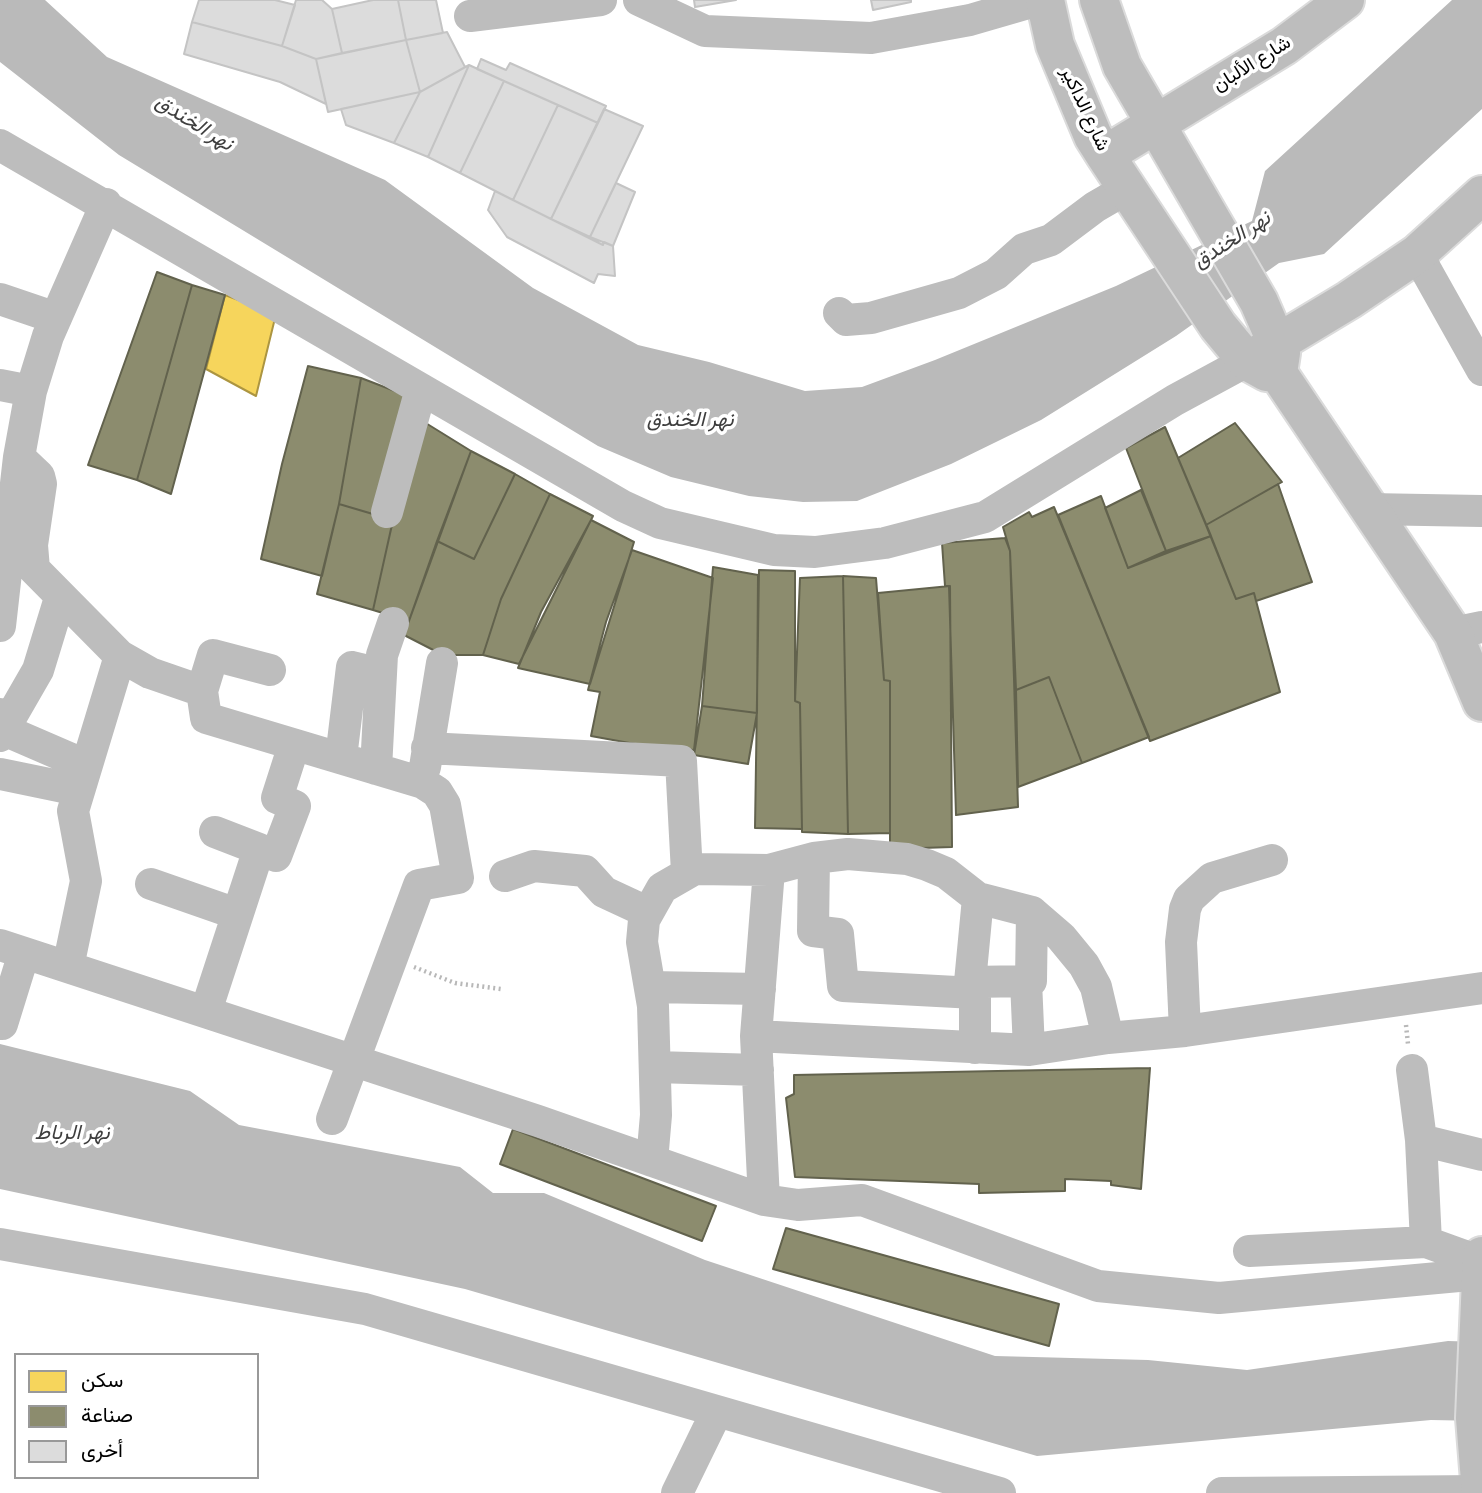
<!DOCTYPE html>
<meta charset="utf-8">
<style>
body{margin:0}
#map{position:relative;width:1482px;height:1493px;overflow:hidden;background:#fff;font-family:"PT Sans Narrow",Vazirmatn,sans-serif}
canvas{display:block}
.legend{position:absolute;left:14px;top:1353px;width:245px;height:126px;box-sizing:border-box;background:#fff;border:2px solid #999;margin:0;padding:9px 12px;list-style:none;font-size:21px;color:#000}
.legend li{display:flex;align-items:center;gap:14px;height:35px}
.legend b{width:35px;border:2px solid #999}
</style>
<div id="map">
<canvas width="1482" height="1493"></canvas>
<ul class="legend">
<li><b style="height:19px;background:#f6d55c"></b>سكن</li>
<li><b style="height:19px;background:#8c8c6e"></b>صناعة</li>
<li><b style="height:19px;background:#dcdcdc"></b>أخرى</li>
</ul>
</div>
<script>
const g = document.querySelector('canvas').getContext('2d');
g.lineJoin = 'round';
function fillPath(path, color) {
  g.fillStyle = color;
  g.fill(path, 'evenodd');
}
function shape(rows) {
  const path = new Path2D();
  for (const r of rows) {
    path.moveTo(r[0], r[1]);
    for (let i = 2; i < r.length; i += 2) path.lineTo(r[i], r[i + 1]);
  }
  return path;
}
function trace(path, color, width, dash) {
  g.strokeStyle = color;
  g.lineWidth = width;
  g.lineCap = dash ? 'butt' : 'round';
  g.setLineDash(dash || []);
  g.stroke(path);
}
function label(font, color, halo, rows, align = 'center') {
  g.font = font + ' "PT Sans Narrow",Vazirmatn,sans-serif';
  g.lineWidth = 7;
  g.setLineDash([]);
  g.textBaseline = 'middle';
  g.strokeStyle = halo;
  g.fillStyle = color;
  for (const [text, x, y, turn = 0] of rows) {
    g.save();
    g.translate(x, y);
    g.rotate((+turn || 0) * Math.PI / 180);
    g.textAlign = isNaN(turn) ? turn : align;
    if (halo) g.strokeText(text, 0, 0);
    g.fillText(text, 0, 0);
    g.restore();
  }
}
fillPath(shape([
 [0,0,45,0,107,57,385,180,533,288,638,345,709,362,805,391,862,387,935,360,1116,286,1252,221,1265,171,1452,0,1482,0,1482,109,1324,254,1279,263,1176,336,1041,420,951,464,857,501,803,502,749,496,671,477,598,446,119,155,0,62],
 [0,1044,190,1091,239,1125,460,1167,493,1193,544,1193,705,1260,995,1356,1148,1360,1247,1370,1448,1341,1482,1342,1482,1421,1431,1420,1037,1456,465,1289,0,1189]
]), '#bababa');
const homes = shape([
 [225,295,276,314,256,396,206,369,225,295]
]);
fillPath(homes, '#f6d55c');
trace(homes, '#ac9540', 2);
const industry = shape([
 [157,272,192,285,137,480,88,465,157,272],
 [192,285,225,295,171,494,137,480,192,285],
 [308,366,361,378,339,504,322,576,261,559,282,464,308,366],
 [361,378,413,398,383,517,339,504,361,378],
 [416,417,471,451,409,621,373,610,416,417],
 [1235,423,1282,482,1206,525,1178,458,1235,423],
 [1165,427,1211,536,1166,551,1126,448,1165,427],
 [471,451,515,474,474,559,437,541,471,451],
 [515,474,550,494,501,599,483,655,443,655,404,635,437,541,474,559,515,474],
 [1278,484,1312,582,1256,601,1254,593,1236,599,1206,525,1278,484],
 [1141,490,1166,551,1128,568,1105,508,1141,490],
 [550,494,593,516,519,664,483,655,501,599,550,494],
 [1101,496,1128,568,1211,536,1236,599,1254,593,1280,692,1150,741,1058,515,1101,496],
 [339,504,393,520,373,610,317,594,339,504],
 [1054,507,1149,737,1082,763,1049,677,1016,690,1010,551,1003,527,1029,512,1032,517,1054,507],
 [591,520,634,542,590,684,518,668,541,612,591,520],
 [1005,538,1010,551,1018,807,956,815,949,586,945,586,942,543,1005,538],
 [632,550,713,578,694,750,646,746,591,736,600,692,588,690,606,622,632,550],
 [713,567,758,575,757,713,702,706,713,567],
 [759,570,795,571,795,701,800,703,802,829,755,828,759,570],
 [843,576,876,578,884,680,890,681,890,833,848,834,843,576],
 [843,576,848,834,802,832,800,703,795,701,800,578,843,576],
 [950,586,952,847,890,849,890,681,884,680,878,593,950,586],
 [1049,677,1082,763,1018,787,1016,690,1049,677],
 [702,706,757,713,748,764,694,755,702,706],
 [1150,1068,1141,1189,1111,1185,1111,1181,1065,1179,1065,1191,979,1193,979,1184,795,1177,786,1098,794,1094,794,1075,1150,1068],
 [513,1129,716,1206,702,1241,500,1164,513,1129],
 [786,1228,1059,1304,1049,1346,773,1269,786,1228]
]);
fillPath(industry, '#8c8c6e');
trace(industry, '#62624d', 2);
const building = shape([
 [199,0,275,0,295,5,282,46,192,22,199,0],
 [296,0,322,0,332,9,342,53,316,59,282,46,296,0],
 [373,0,398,0,406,40,342,53,332,9,373,0],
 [398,0,436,0,443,33,406,40,398,0],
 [694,0,736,0,695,7,694,0],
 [871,0,911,0,911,2,873,10,871,0],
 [192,22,282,46,316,59,326,104,280,82,184,54,192,22],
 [447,32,465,67,420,92,406,40,447,32],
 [406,40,420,92,328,112,316,59,406,40],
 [481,59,506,70,510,63,606,106,598,123,477,69,481,59],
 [469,65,428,157,394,143,420,92,469,65],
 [469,65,504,81,460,173,428,157,469,65],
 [504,81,558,105,513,200,460,173,504,81],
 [420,92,394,143,346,125,341,109,420,92],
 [558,105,598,123,551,219,513,200,558,105],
 [604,109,643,126,590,237,551,219,604,109],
 [616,183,635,192,613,246,590,237,616,183],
 [495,191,603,245,604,242,613,246,615,276,598,274,594,283,507,237,488,210,495,191]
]);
fillPath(building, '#dcdcdc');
trace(building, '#c4c4c4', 2);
const major = shape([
 [1045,0,1055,45,1093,136,1105,155,1218,326,1247,361,1267,372,1278,373],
 [1099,0,1122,66,1259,302,1281,353,1278,373,1453,633,1482,702],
 [1105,155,1284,46,1345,0],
 [1256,356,1349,300,1417,254,1482,195],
 [1481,1493,1475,1418,1482,1256]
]);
trace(major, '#dbdbdb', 42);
trace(shape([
 [414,967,455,983,501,989],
 [1406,1025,1408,1044]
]), '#b8b8b8', 4.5, [2, 3.5]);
trace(shape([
 [639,0,705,31,871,38,970,20,1039,0],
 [470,16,601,0],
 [0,145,623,506,660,523,774,550,815,552,885,543,985,517,1175,400,1247,361],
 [106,204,48,336,31,391,19,457,39,476,41,484,32,545,34,569,120,656,150,673,202,691],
 [1417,254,1482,370],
 [0,299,56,318],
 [839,313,846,320,871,318,959,293,996,274,1024,249,1051,240,1095,207,1126,189],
 [0,385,31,391],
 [1368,509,1482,511],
 [387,512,421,389],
 [0,626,19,457],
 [1453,633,1482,627],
 [270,670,213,655,202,691,206,718,423,783,437,792,445,805,458,878,419,885,332,1119],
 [0,714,4,730,85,765],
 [0,736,38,670,60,598],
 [427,748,681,761,687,873],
 [341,758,352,667,381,674],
 [425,767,442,663],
 [376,769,382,655,393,623],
 [0,774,78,790],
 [259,849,276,856,295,806,277,798,294,745],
 [814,858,813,931,838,934,843,986,975,993],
 [1272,860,1212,878,1189,899,1185,909,1181,942,1185,1031,1482,988],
 [505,876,534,866,585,871,604,892,647,912],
 [151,884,237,914],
 [978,898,970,982,1031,981,1032,912],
 [0,945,538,1121,764,1200,798,1205,862,1200,1098,1286,1219,1298,1482,1274],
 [68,967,86,881,73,811,120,656],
 [1026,981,1029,1050],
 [975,982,975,1048],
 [650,987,760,989],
 [206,1011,259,849,215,832],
 [2,1024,24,953],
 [756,1036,1029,1050,1108,1038],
 [655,1067,758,1070],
 [1412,1070,1421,1140,1482,1155],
 [1421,1140,1426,1242,1481,1262],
 [652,1161,656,1115,653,1006,642,942,644,920,662,888,695,869,769,870,814,858,848,854,907,859,927,865,946,873,978,898,1032,912,1061,937,1084,965,1096,987,1108,1038,1185,1031],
 [764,1200,756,1036,769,870],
 [0,1244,365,1309,1000,1493],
 [1249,1251,1426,1242],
 [677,1493,717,1411],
 [1222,1493,1482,1491]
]), '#bdbdbd', 32);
trace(major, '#bdbdbd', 38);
label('19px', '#000', '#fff', [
 ["شارع الألبان",1252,64,-32],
 ["شارع الداكير",1085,109,65]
]);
label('italic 21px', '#3e3e3e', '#fff', [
 ["نهر الخندق",194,123,32],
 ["نهر الخندق",1232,240,-33],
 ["نهر الخندق",690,420],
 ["نهر الرباط",72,1133]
]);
</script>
